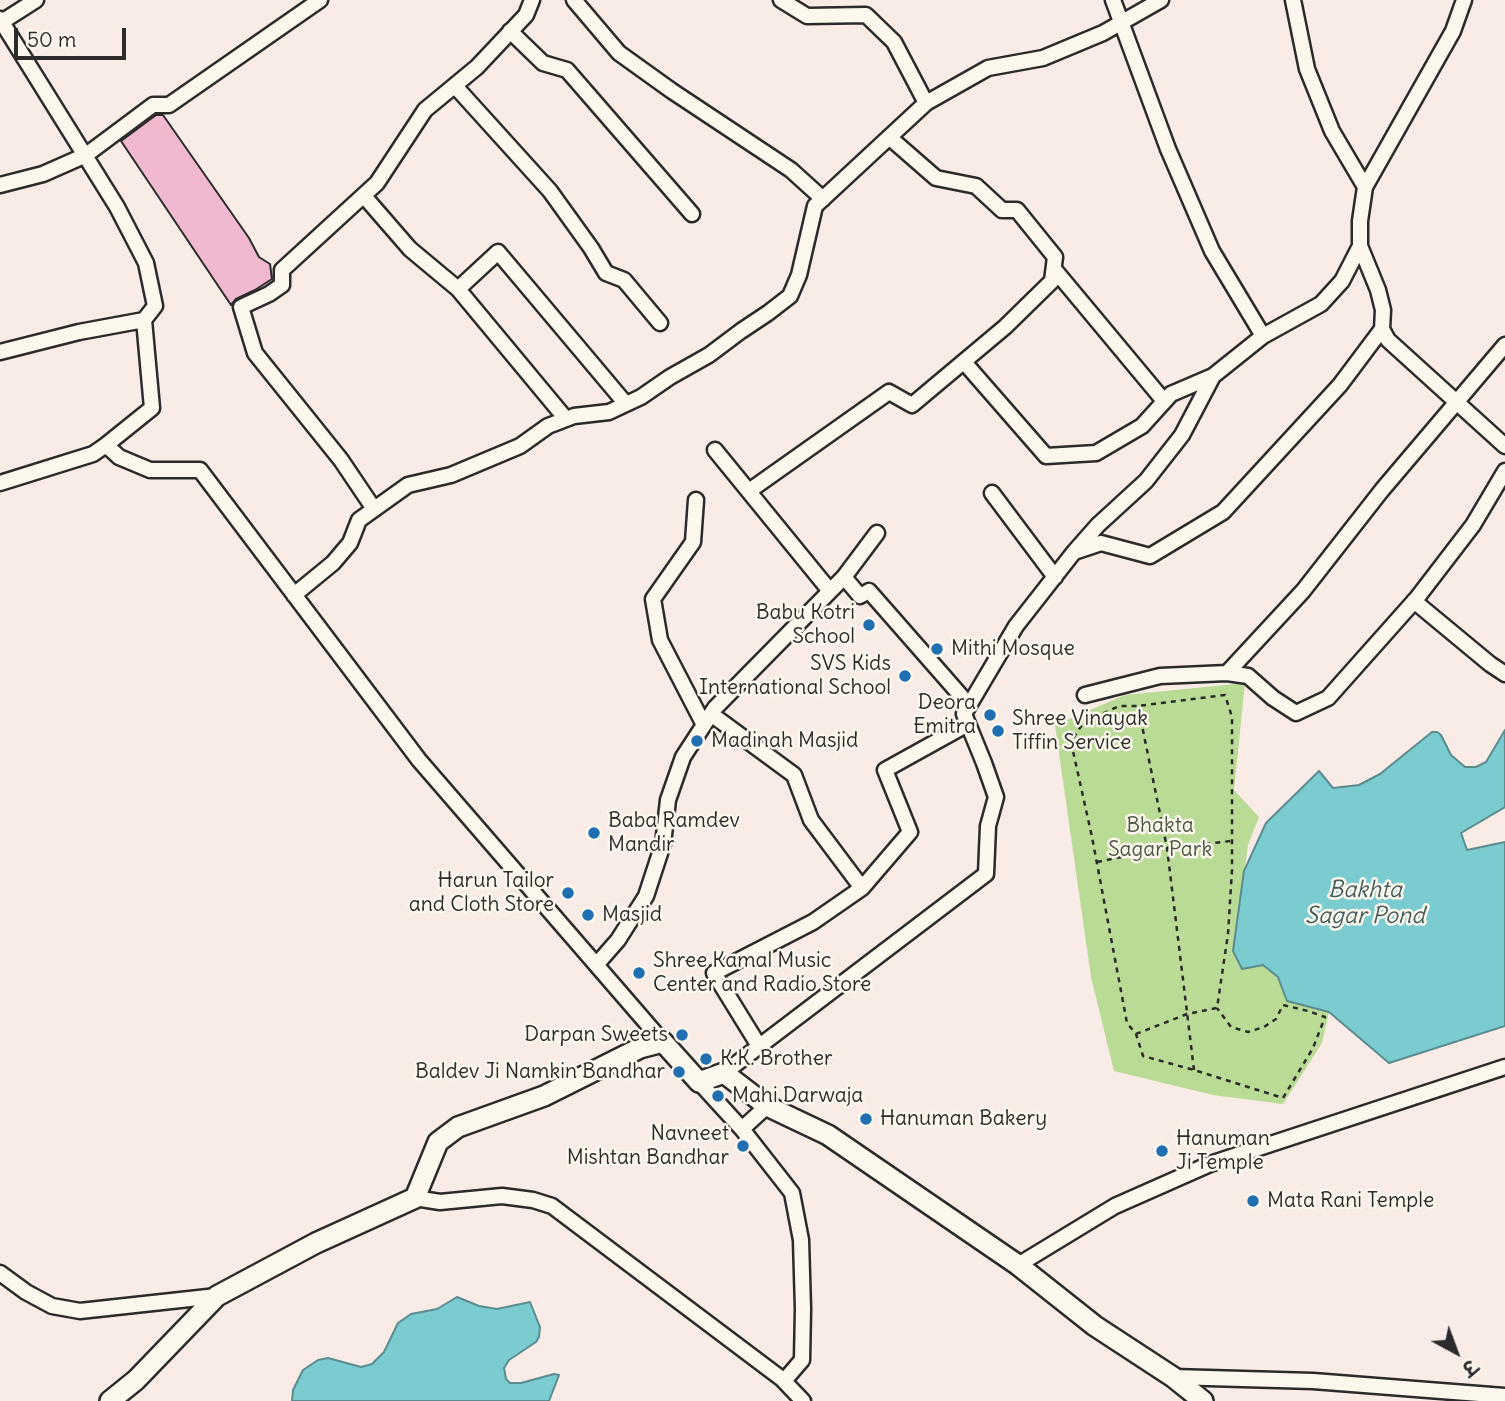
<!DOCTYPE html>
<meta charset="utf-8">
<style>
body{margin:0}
#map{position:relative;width:1505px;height:1401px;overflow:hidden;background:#f9ebe6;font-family:Delius,"Playpen Sans Deva",sans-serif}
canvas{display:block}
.north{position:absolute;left:1421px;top:1317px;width:70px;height:70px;-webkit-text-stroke:5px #fbf7ec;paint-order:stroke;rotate:139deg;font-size:19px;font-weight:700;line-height:28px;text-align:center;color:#2b2b2b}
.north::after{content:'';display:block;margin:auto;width:24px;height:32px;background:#2b2b2b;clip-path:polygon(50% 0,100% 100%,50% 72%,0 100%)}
.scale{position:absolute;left:14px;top:28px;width:112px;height:32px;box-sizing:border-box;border:4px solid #2b2b2b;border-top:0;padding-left:9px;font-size:21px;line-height:24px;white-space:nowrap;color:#2b2b2b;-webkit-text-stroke:5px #fbf7ec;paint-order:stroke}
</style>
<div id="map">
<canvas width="1505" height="1401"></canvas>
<div class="north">उ</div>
<div class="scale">50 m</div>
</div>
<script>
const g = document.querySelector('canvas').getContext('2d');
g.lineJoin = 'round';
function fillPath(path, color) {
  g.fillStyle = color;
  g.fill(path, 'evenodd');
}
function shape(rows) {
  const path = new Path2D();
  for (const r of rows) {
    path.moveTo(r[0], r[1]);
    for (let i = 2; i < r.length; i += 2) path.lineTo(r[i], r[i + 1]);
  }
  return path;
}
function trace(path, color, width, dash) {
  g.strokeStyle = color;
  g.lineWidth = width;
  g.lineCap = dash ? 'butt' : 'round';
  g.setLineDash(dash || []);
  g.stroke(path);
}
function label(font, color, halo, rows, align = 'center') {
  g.font = font + ' Delius,sans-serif';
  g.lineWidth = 5;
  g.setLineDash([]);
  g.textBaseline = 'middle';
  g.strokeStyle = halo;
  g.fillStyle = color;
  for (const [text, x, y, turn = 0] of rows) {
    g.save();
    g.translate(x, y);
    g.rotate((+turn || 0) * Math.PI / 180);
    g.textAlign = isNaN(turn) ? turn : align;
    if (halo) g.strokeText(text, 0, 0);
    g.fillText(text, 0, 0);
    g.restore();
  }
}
fillPath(shape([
 [1245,683,1234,790,1259,817,1248,845,1233,951,1263,965,1278,977,1287,1001,1329,1012,1322,1043,1283,1104,1213,1095,1114,1071,1091,977,1055,725,1125,695]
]), '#b9db95');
const water = shape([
 [1505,730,1505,807,1461,833,1467,850,1505,842,1505,1026,1389,1063,1329,1012,1287,1001,1278,977,1263,965,1242,969,1233,951,1244,871,1266,823,1319,771,1333,788,1359,785,1380,774,1432,732,1437,732,1441,735,1451,755,1465,767,1476,767,1486,762,1505,730],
 [457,1297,479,1306,497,1309,530,1302,540,1327,539,1337,536,1342,509,1360,504,1368,506,1379,510,1383,521,1383,554,1374,559,1375,549,1401,292,1401,293,1390,303,1370,318,1360,328,1358,361,1367,372,1364,384,1352,398,1323,411,1314,437,1309,457,1297]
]);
fillPath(water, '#7bccd1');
trace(water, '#5b8c8f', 2);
const building = shape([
 [156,115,163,115,249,238,259,257,270,264,272,279,255,290,236,299,231,305,121,141,156,115]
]);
fillPath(building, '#f1b9cf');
trace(building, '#2b2b2b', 2);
const street = shape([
 [574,0,619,53,672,91,791,170,823,199],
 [781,0,807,16,866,15,894,42,926,103],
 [1113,0,1168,149,1212,251,1263,336],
 [1293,0,1307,69,1332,131,1365,187],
 [1464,0,1453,31,1365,187,1360,221,1360,246,1378,290,1383,310,1382,329,1388,340,1505,446],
 [0,19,117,207,146,263,155,306,144,320,152,408,106,445],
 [0,23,36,0],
 [510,31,543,63,567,70,692,214],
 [455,86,550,191,591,248,606,273,624,280,660,323],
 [0,185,43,174,86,155,153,105,169,105,320,0],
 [364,196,410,249,458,289,566,419],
 [1054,269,1164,401],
 [458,289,498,252,626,404],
 [0,352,79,332,144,320],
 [964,362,1046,456,1096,453,1142,426,1171,394,1213,376],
 [715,450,830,591],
 [0,483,93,454,106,445,119,457,150,470,200,470,419,760,663,1042],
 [749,491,889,392,912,405,1005,327,1052,281,1055,257,1017,210,1002,210,976,186,936,178,889,137],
 [992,493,1055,577],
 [696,500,693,542,653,599,660,640,704,725],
 [374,509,341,460,255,353,241,307,269,294,282,285,282,270,377,183,425,110,477,67,526,15,532,0],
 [1075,551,1098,525,1146,481,1182,435,1213,376,1263,336,1321,304,1342,281,1360,246],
 [844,577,860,596,869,591,969,705],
 [294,595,333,563,350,543,359,520,408,485,451,475,520,446,548,426,574,416,609,412,641,397,670,377,709,355,741,331,768,313,790,296,799,275,815,206,926,103,988,68,1043,58,1103,33,1161,0],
 [1414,601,1490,664,1505,674],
 [1227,673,1303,591,1382,490,1505,345],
 [1085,695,1160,676,1227,673,1248,676,1273,698,1296,713,1328,698,1417,598,1473,525,1505,471],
 [711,714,794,775,811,820,862,888],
 [597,964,618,940,646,896,663,844,668,800,683,757,711,714,715,708,844,577,877,533],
 [759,1046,714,973,813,922,862,888,910,832,885,770,968,724],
 [724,1073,986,874,988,826,996,797,984,763,964,714,1016,626,1074,552,1101,543,1150,556,1223,512,1340,385,1382,329],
 [699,1082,742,1129,767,1106],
 [742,1129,792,1193,801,1240,803,1309,802,1360,784,1381],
 [415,1198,440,1202,502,1196,533,1200,552,1206,782,1379,803,1401],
 [1018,1265,1115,1206,1210,1164,1505,1067],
 [0,1273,26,1292,52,1306,80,1311,217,1296],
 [1173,1377,1313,1381,1505,1396]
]);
const secondary = shape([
 [110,1401,136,1380,217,1296,316,1243,415,1198,438,1142,458,1127,544,1096,640,1048,663,1042,699,1082,724,1073,767,1106,828,1135,1018,1265,1095,1326,1173,1377,1203,1401]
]);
trace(street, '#2b2b2b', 19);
trace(secondary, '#2b2b2b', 24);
trace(shape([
 [1097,862,1167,848,1231,841],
 [1136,1034,1187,1014,1217,1008,1228,934,1232,870,1232,717,1225,695,1138,706],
 [1194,1070,1167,848,1138,706,1119,706,1083,723,1071,742,1092,837,1127,1023,1136,1034,1143,1056,1194,1070,1283,1098,1313,1048,1325,1017,1308,1011,1283,1005,1276,1019,1264,1027,1248,1032,1231,1027,1217,1008]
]), '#2b2b2b', 2.5, [5, 5]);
trace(street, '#fbf7ec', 14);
trace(secondary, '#fbf7ec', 19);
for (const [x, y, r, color] of [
 [869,625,7,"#1f6fb2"],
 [937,649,7,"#1f6fb2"],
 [905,676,7,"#1f6fb2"],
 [990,715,7,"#1f6fb2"],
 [998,731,7,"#1f6fb2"],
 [697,741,7,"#1f6fb2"],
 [594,833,7,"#1f6fb2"],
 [568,893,7,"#1f6fb2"],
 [588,915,7,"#1f6fb2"],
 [639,973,7,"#1f6fb2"],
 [682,1035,7,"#1f6fb2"],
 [706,1059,7,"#1f6fb2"],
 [679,1072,7,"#1f6fb2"],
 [718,1096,7,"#1f6fb2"],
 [866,1119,7,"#1f6fb2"],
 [743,1146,7,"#1f6fb2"],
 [1162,1151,7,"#1f6fb2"],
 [1253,1201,7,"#1f6fb2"]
]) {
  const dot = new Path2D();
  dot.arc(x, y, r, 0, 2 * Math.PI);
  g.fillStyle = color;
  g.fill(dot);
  trace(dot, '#fbf7ec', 2.5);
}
label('21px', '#2b2b2b', '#fbf7ec', [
 ["Babu Kotri",855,613,"right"],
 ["School",855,637,"right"],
 ["Mithi Mosque",951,649],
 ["SVS Kids",891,664,"right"],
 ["International School",891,688,"right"],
 ["Deora",976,703,"right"],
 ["Emitra",976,727,"right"],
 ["Shree Vinayak",1012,719],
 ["Tiffin Service",1012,743],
 ["Madinah Masjid",711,741],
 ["Baba Ramdev",608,821],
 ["Mandir",608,845],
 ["Harun Tailor",554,881,"right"],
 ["and Cloth Store",554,905,"right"],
 ["Masjid",602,915],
 ["Shree Kamal Music",653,961],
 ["Center and Radio Store",653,985],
 ["Darpan Sweets",668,1035,"right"],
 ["K.K. Brother",720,1059],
 ["Baldev Ji Namkin Bandhar",665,1072,"right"],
 ["Mahi Darwaja",732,1096],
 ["Hanuman Bakery",880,1119],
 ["Navneet",729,1134,"right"],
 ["Mishtan Bandhar",729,1158,"right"],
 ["Hanuman",1176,1139],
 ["Ji Temple",1176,1163],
 ["Mata Rani Temple",1267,1201]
], 'left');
label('21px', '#4e5746', '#fbf7ec', [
 ["Bhakta",1160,826],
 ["Sagar Park",1160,850]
]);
label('italic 23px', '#435b5d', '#fbf7ec', [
 ["Bakhta",1365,890],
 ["Sagar Pond",1365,916]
]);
</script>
